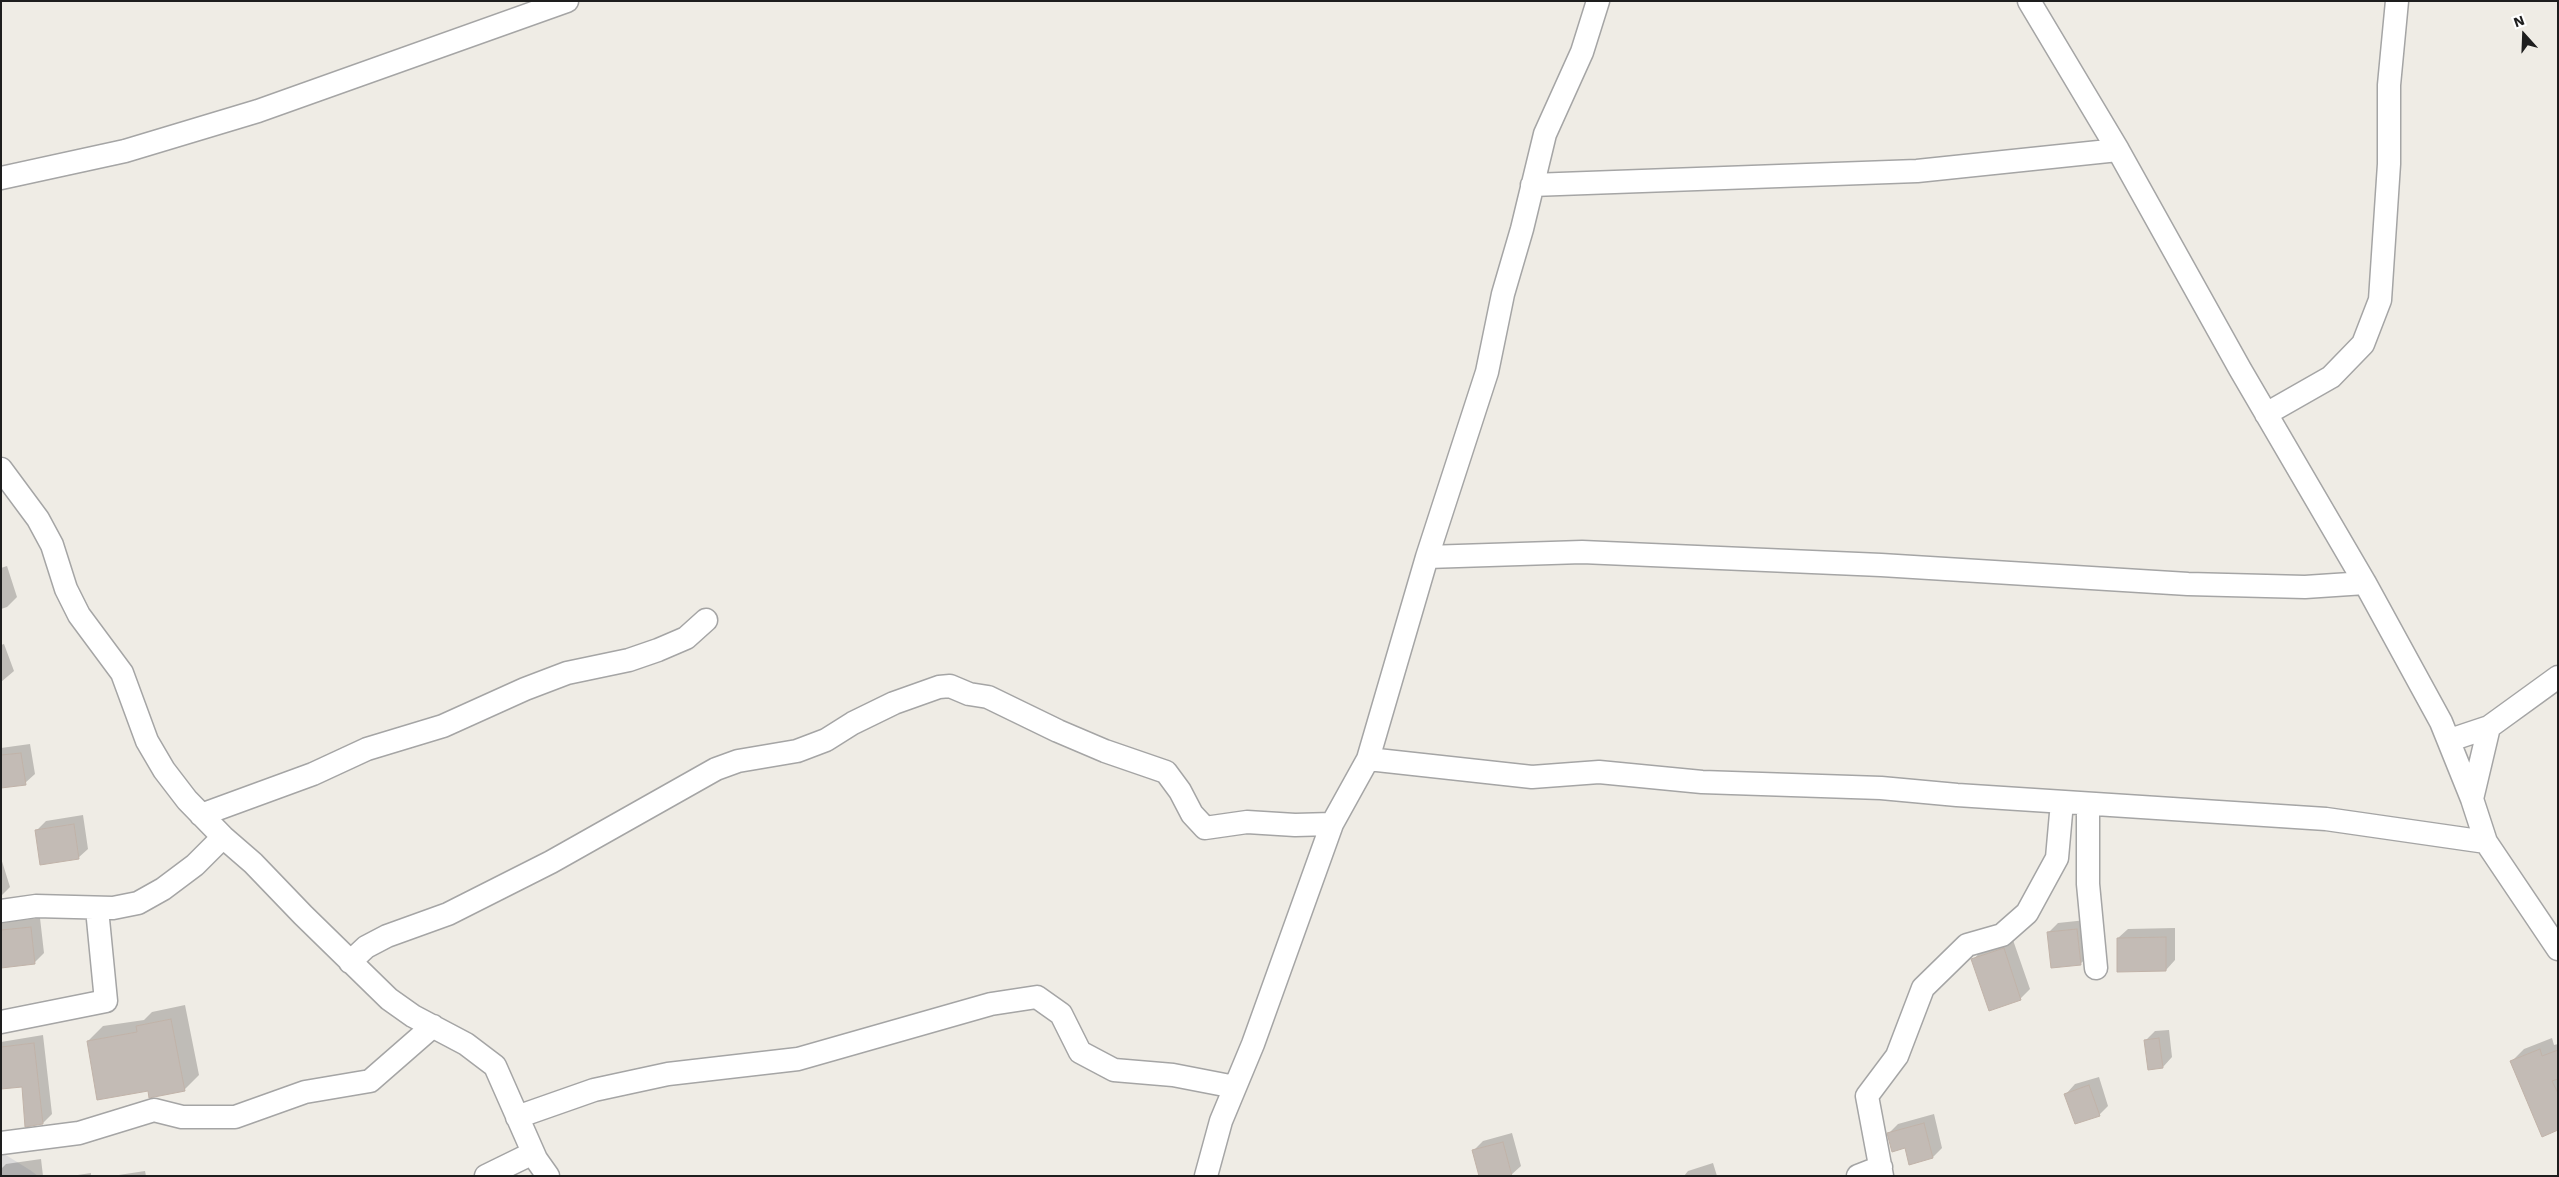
<!DOCTYPE html>
<style>
body{margin:0}
#map{position:relative;width:2559px;height:1177px;overflow:hidden;background:#efece5;font-family:"Work Sans",sans-serif}
canvas{display:block}
.frame{position:absolute;inset:0;border:2px solid #1e1e1e;pointer-events:none}
.north{position:absolute;left:2499px;top:10px;width:50px;height:50px;-webkit-text-stroke:4px #fff;paint-order:stroke;rotate:340deg;font-size:14px;font-weight:700;line-height:20px;text-align:center;color:#1e1e1e}
.north::after{content:'';display:block;margin:auto;width:18px;height:22px;background:#1e1e1e;clip-path:polygon(50% 0,100% 100%,50% 72%,0 100%)}
</style>
<div id="map">
<canvas width="2559" height="1177"></canvas>
<div class="frame"></div>
<div class="north">N</div>
</div>
<script>
const g = document.querySelector('canvas').getContext('2d');
g.lineJoin = 'round';
function fillPath(path, color) {
  g.fillStyle = color;
  g.fill(path, 'evenodd');
}
function shape(rows) {
  const path = new Path2D();
  for (const r of rows) {
    path.moveTo(r[0], r[1]);
    for (let i = 2; i < r.length; i += 2) path.lineTo(r[i], r[i + 1]);
  }
  return path;
}
function trace(path, color, width, dash) {
  g.strokeStyle = color;
  g.lineWidth = width;
  g.lineCap = dash ? 'butt' : 'round';
  g.setLineDash(dash || []);
  g.stroke(path);
}
fillPath(shape([
 [1,1152,30,1170,38,1176,1,1176]
]), '#dcdbdb');
fillPath(shape([
 [7,566,17,597,7,607,1,609,1,568],
 [4,644,14,671,1,682,1,645],
 [30,744,35,774,25,783,1,787,1,748],
 [83,815,88,849,78,858,37,830,46,821],
 [1,858,10,887,1,896],
 [40,918,44,953,34,963,1,966,1,922],
 [2086,920,2090,955,2080,964,2049,932,2058,923],
 [2175,928,2175,960,2166,970,2118,938,2128,929],
 [2013,940,2030,989,2020,999,1973,960,1982,950],
 [185,1005,199,1075,184,1090,88,1041,103,1026,144,1020,152,1012],
 [2169,1030,2172,1057,2163,1067,2145,1041,2155,1031],
 [43,1035,52,1114,43,1123,23,1085,1,1083,1,1042],
 [2552,1038,2554,1045,2558,1044,2558,1130,2512,1061,2524,1049],
 [2099,1077,2108,1106,2099,1115,2066,1094,2075,1084],
 [1934,1114,1942,1148,1933,1157,1906,1147,1889,1133,1898,1124],
 [1512,1133,1521,1166,1511,1175,1474,1150,1483,1141],
 [41,1159,43,1176,1,1176,1,1169,6,1164],
 [1713,1163,1717,1176,1684,1176,1688,1171],
 [145,1171,146,1176,112,1176],
 [91,1173,91,1176,71,1176]
]), '#0003');
const building = shape([
 [21,753,26,785,1,788,1,755,21,753],
 [74,824,79,859,40,865,35,830,74,824],
 [31,927,35,964,1,968,1,930,31,927],
 [2077,929,2081,965,2051,968,2047,932,2077,929],
 [2166,937,2166,971,2117,972,2117,938,2166,937],
 [2004,948,2021,1000,1989,1011,1971,959,2004,948],
 [171,1019,185,1091,149,1098,148,1091,97,1100,87,1041,137,1032,136,1026,171,1019],
 [2159,1038,2163,1068,2148,1070,2144,1040,2159,1038],
 [34,1043,43,1124,25,1127,22,1087,1,1089,1,1047,34,1043],
 [2540,1049,2542,1056,2558,1050,2558,1079,2552,1081,2558,1093,2558,1130,2542,1137,2510,1061,2540,1049],
 [2089,1085,2100,1116,2075,1124,2064,1094,2089,1085],
 [1924,1123,1933,1158,1909,1165,1905,1148,1892,1152,1887,1133,1924,1123],
 [1503,1142,1512,1176,1479,1176,1472,1150,1503,1142]
]);
fillPath(building, '#c3bbb5');
trace(building, '#c0b2a8', 1);
const minor = shape([
 [2029,1,2118,150,2240,369,2365,583,2441,722,2472,799,2486,842,2558,949],
 [1,178,125,151,258,111,567,1],
 [1532,185,1917,171,2118,150],
 [2266,414,2331,377,2363,344,2380,300,2389,164,2389,85,2397,1],
 [1,469,38,519,52,545,66,589,79,615,122,673,147,741,164,770,187,800,223,837,253,863,303,915,389,999,413,1016,466,1044,495,1066,536,1159,548,1176],
 [1427,557,1582,552,1881,565,2188,584,2305,587,2365,583],
 [2450,740,2489,727,2558,677],
 [1368,759,1532,777,1599,772,1702,782,1881,788,1957,795,2326,819,2486,842],
 [2472,799,2489,727],
 [2088,804,2088,884,2096,968],
 [201,815,313,774,367,749,443,726,525,689,567,673,629,660,658,650,686,638,706,620],
 [1,911,36,906,113,908,138,903,163,889,195,865,223,837],
 [350,962,366,947,387,936,448,914,551,862,716,769,738,761,797,751,826,740,853,723,894,703,939,687,950,686,969,694,988,697,1058,731,1105,751,1166,772,1180,791,1192,814,1205,828,1247,822,1295,825,1332,824],
 [1,1022,106,1001,97,909],
 [517,1117,594,1090,668,1074,798,1059,991,1004,1037,997,1061,1014,1080,1052,1114,1070,1173,1075,1235,1087],
 [1,1143,79,1133,154,1110,182,1117,235,1117,305,1092,370,1081,433,1026],
 [486,1176,533,1153],
 [1206,1176,1221,1121,1253,1044,1332,824,1368,759,1427,557,1487,372,1503,294,1522,229,1545,134,1582,52,1598,1],
 [1858,1176,1881,1167],
 [1882,1176,1867,1096,1897,1056,1923,988,1967,945,2002,935,2027,913,2057,858,2062,802]
]);
trace(minor, '#a5a5a5', 25);
trace(minor, '#fff', 22);
</script>
